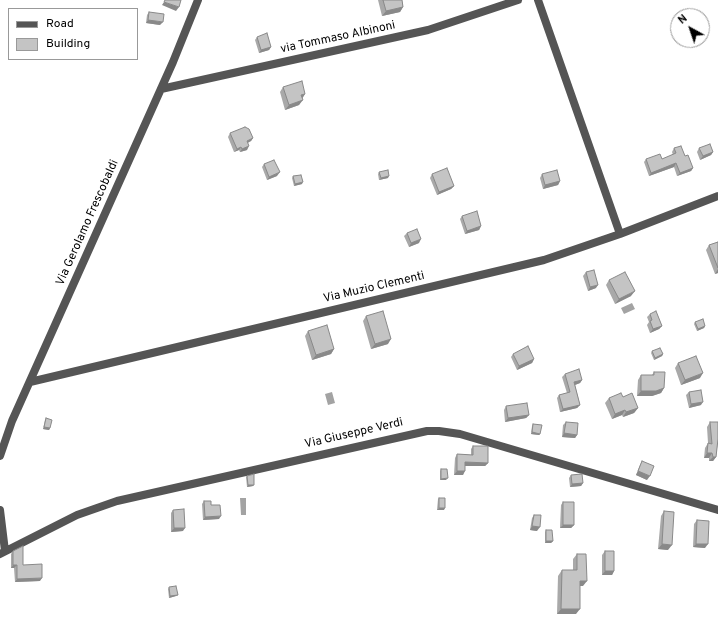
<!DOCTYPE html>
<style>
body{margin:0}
#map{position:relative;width:718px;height:629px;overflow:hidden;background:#fff;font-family:Overpass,sans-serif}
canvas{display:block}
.legend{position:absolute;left:8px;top:8px;width:130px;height:52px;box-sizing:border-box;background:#fff;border:1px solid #999;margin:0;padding:5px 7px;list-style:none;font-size:12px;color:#000}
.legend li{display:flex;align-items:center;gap:8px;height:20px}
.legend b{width:20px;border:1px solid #999}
.north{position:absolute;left:670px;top:8px;width:40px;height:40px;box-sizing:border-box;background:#fff;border:1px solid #999;border-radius:50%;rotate:320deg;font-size:11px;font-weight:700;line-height:16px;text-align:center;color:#000}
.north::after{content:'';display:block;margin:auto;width:14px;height:18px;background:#000;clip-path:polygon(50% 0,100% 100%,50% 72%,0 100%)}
</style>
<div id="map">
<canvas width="718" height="629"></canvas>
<ul class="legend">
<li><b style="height:5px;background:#555"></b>Road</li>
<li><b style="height:11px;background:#c4c4c4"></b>Building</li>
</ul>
<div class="north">N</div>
</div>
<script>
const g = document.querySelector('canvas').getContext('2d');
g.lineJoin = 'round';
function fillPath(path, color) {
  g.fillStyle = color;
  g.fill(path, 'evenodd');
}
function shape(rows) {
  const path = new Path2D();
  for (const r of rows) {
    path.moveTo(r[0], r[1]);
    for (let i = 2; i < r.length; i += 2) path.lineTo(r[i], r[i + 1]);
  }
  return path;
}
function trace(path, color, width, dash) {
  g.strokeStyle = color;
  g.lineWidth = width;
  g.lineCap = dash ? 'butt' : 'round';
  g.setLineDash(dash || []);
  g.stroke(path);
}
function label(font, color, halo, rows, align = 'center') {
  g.font = font + ' Overpass,sans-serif';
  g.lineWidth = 3;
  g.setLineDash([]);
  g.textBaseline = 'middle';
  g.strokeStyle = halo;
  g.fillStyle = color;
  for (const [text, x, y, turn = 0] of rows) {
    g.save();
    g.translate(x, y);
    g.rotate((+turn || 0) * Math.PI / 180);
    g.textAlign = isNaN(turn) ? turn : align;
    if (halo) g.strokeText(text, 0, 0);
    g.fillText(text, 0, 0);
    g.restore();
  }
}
fillPath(shape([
 [632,303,635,309,624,314,621,308],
 [332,392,335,403,328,405,325,394],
 [240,498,246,498,246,515,241,515]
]), '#a3a3a3');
trace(shape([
 [538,0,620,234],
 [161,89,428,30,518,0],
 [30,382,544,260,620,234,718,196],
 [0,456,12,421,173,62,198,0],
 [0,510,5,551],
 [0,554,77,515,117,501,427,431,439,431,460,434,718,510]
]), '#555', 8);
fillPath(shape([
 [378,0,402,0,403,7,400,12,382,16],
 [149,12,160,25,146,23,147,15],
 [257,37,271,47,269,50,259,53,255,40],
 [283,87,305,94,302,98,299,105,285,110,280,92],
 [230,133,253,138,251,141,248,143,247,150,240,152,239,150,234,152,228,137],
 [674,148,685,156,693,168,691,171,677,176,674,167,649,176,644,162,646,159,662,159,673,155,672,152],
 [699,148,713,152,711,155,700,160,697,152],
 [264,164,277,176,267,180,262,167],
 [379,172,388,178,379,180,378,174],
 [432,174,454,186,451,189,437,195,430,178],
 [542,174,560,181,558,185,543,189,540,178],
 [293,176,302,184,294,186,292,178],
 [462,216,481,226,479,230,465,234,460,219],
 [407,233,419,243,409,247,404,236],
 [718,242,718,273,715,274,706,250,709,245],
 [586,272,596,288,588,291,583,276],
 [609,280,631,296,615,304,606,285],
 [650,314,662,326,659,329,650,333,647,325,649,322,647,317],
 [366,316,388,344,371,349,363,321],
 [695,322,705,326,704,328,697,331,694,324],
 [308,331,334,349,331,354,312,360,305,336],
 [652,351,663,354,662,356,654,360,651,353],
 [513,354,534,359,532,363,517,370,511,357],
 [678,363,700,378,681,385,675,368],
 [654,372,664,388,661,393,652,396,637,396,638,380,641,375,652,375],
 [565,374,582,380,580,383,575,385,580,405,577,408,560,412,557,398,559,395,567,393,562,377],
 [689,392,701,405,689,408,686,395],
 [623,397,638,408,634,413,623,417,622,415,612,419,605,403,609,398],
 [506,406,529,415,526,418,505,422,504,410],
 [46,418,50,428,49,430,43,429,45,420],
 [566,422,577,435,575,438,562,437,563,425],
 [710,422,718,422,718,441,716,457,713,461,709,461,709,458,704,458,705,448,708,443,707,427],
 [533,424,540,434,539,435,531,434,532,426],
 [473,446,488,463,485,466,465,466,463,475,454,475,455,458,457,454,471,455,471,449],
 [642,461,647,480,636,475,640,465],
 [441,469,446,480,440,480,440,471],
 [571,475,583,483,581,486,570,487,569,478],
 [247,476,253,486,247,487,246,477],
 [439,498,444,510,437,510,438,499],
 [204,501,211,505,219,519,203,520,202,504],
 [563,502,574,525,571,528,560,528,561,505],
 [173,510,183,531,171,532,171,513],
 [664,511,668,550,658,549,661,516],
 [534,515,537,531,530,530,532,518],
 [697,520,705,548,693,547,694,524],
 [546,530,553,541,551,543,545,543,545,532],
 [13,551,23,565,40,581,15,582,14,568,11,568,11,554],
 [605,551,614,571,612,575,602,575,602,555],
 [577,554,583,586,580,586,576,614,557,614,558,576,562,570,573,570,573,559],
 [169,587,178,595,176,596,169,598,168,589]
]), '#a9a9a9');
fillPath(shape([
 [164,2,179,7,176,11,162,5],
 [403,7,400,12,382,16,386,11],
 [148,20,163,22,160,25,146,23],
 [271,47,269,50,259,53,261,50],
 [305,94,302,99,301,95],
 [303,100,299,105,285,110,289,105],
 [253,138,251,141,244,144,247,141],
 [249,146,247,150,240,152,242,149],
 [241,147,239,150,234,152,237,149],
 [713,152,711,155,700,160,703,156],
 [676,163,674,167,649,176,651,173],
 [693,168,691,171,677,176,680,173],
 [280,172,277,176,267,180,269,177],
 [389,176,388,178,379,180,381,178],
 [560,181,558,185,543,189,545,185],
 [303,182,302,184,294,186,295,184],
 [454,186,451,189,437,195,439,192],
 [481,226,479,230,465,234,467,231],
 [421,239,419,243,409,247,411,243],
 [718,269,718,273,715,274],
 [598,285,596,288,588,291,590,287],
 [635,291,631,296,615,304,619,299],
 [662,326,659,329,650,333,653,329],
 [705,326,704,328,697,331,698,329],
 [391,339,388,344,371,349,375,344],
 [334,349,331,354,312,360,316,355],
 [663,354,662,356,654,360,655,358],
 [534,359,532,363,517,370,519,366],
 [703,373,700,378,681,385,685,380],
 [582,380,580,383,572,386,574,382],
 [664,388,661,393,652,396,637,396,641,391],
 [703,402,701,405,689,408,691,404],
 [580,405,577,408,560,412,563,409],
 [638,408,634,413,623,417,626,412],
 [625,410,622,415,612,419,615,414],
 [529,415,526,418,505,422,508,418],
 [44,427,50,428,49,430,43,429],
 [532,432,540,434,539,435,531,434],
 [564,433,577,435,575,438,562,437],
 [707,453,712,453,709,458,704,458],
 [713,457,716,457,713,461,709,461],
 [465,462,488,463,485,466,463,466],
 [457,471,465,471,463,475,454,475],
 [638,471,650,476,647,480,636,475],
 [448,478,446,480,440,480,441,479],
 [583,483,581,486,570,487,572,484],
 [248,485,254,485,253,486,247,487],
 [439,508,445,508,444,510,437,510],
 [221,516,219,519,203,520,205,517],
 [563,525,574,525,571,528,560,528],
 [532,526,540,527,537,531,530,530],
 [174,528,185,528,183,531,171,532],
 [546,541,553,541,551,543,545,543],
 [662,544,672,545,668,550,658,549],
 [696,544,708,544,705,548,693,547],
 [13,565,17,565,14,568,11,568],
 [605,571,614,571,612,575,602,575],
 [42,578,40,581,15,582,17,579],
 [580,581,587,581,583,586,577,586],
 [178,595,176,596,169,598,170,596],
 [561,609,580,609,576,614,557,614]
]), '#898989');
const building = shape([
 [165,0,181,0,179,7,164,2,165,0],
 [383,0,402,0,403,7,386,11,383,0],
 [149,12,164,14,163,22,148,20,149,12],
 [267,33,271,47,261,50,257,37,267,33],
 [302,81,305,94,301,95,303,100,289,105,283,87,302,81],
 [245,127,249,129,253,138,247,141,249,146,242,149,241,147,237,149,230,133,245,127],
 [710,144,713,152,703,156,699,148,710,144],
 [681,146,685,156,688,155,693,168,680,173,676,163,651,173,646,159,660,154,662,159,676,153,674,148,681,146],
 [274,160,280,172,269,177,264,164,274,160],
 [447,168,454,186,439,192,432,174,447,168],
 [388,170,389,176,381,178,379,172,388,170],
 [557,170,560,181,545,185,542,174,557,170],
 [301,175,303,182,295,184,293,176,301,175],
 [477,211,481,226,467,231,462,216,477,211],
 [417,229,421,239,411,243,407,233,417,229],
 [718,242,718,268,709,245,718,242],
 [594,270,598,285,590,287,586,272,594,270],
 [625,272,635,291,619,299,609,280,625,272],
 [383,311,391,339,375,344,366,316,383,311],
 [656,311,662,326,653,329,650,321,652,320,650,314,656,311],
 [703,319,705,326,698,329,695,322,703,319],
 [327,325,334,349,316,355,308,331,327,325],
 [528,346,534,359,519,366,513,354,528,346],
 [660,348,663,354,655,358,652,351,660,348],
 [696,356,703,373,685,380,678,363,696,356],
 [579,369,582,380,574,382,580,405,563,409,559,395,570,392,565,374,579,369],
 [654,372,665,372,664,388,656,391,641,391,641,375,654,375,654,372],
 [701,390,703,402,691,404,689,392,701,390],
 [621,393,623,397,632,393,638,408,626,412,625,410,615,414,609,398,621,393],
 [527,403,529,415,508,418,506,406,527,403],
 [46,418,52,420,50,428,44,427,46,418],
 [566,422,578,423,577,435,564,433,566,422],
 [710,422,718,422,718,439,716,457,713,457,712,453,707,453,708,443,712,444,710,422],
 [533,424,542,425,540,434,532,432,533,424],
 [473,446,488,446,488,463,465,462,465,471,457,471,457,454,473,455,473,446],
 [642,461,654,466,650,476,638,471,642,461],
 [441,469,447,469,448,478,441,479,441,469],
 [254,474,254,485,248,485,247,476,254,474],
 [582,474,583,483,572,484,571,475,582,474],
 [439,498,445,498,445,508,439,508,439,498],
 [204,501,211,501,211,505,220,505,221,516,205,517,204,501],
 [563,502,574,502,574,525,563,525,563,502],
 [184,509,185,528,174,528,173,510,184,509],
 [664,511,674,512,672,545,662,544,664,511],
 [534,515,541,515,540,527,532,526,534,515],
 [697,520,709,521,708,544,696,544,697,520],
 [546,530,552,530,553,541,546,541,546,530],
 [23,546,23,565,42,564,42,578,17,579,17,565,13,565,13,551,23,546],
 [605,551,614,551,614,571,605,571,605,551],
 [577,554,586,554,587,581,580,581,580,609,561,609,562,570,577,570,577,554],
 [176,586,178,595,170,596,169,587,176,586]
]);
fillPath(building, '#c4c4c4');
trace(building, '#898989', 1);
label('12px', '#000', '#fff', [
 ["via Tommaso Albinoni",338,38,-12],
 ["Via Gerolamo Frescobaldi",88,223,-66],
 ["Via Muzio Clementi",374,288,-13],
 ["Via Giuseppe Verdi",354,434,-13]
]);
</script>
